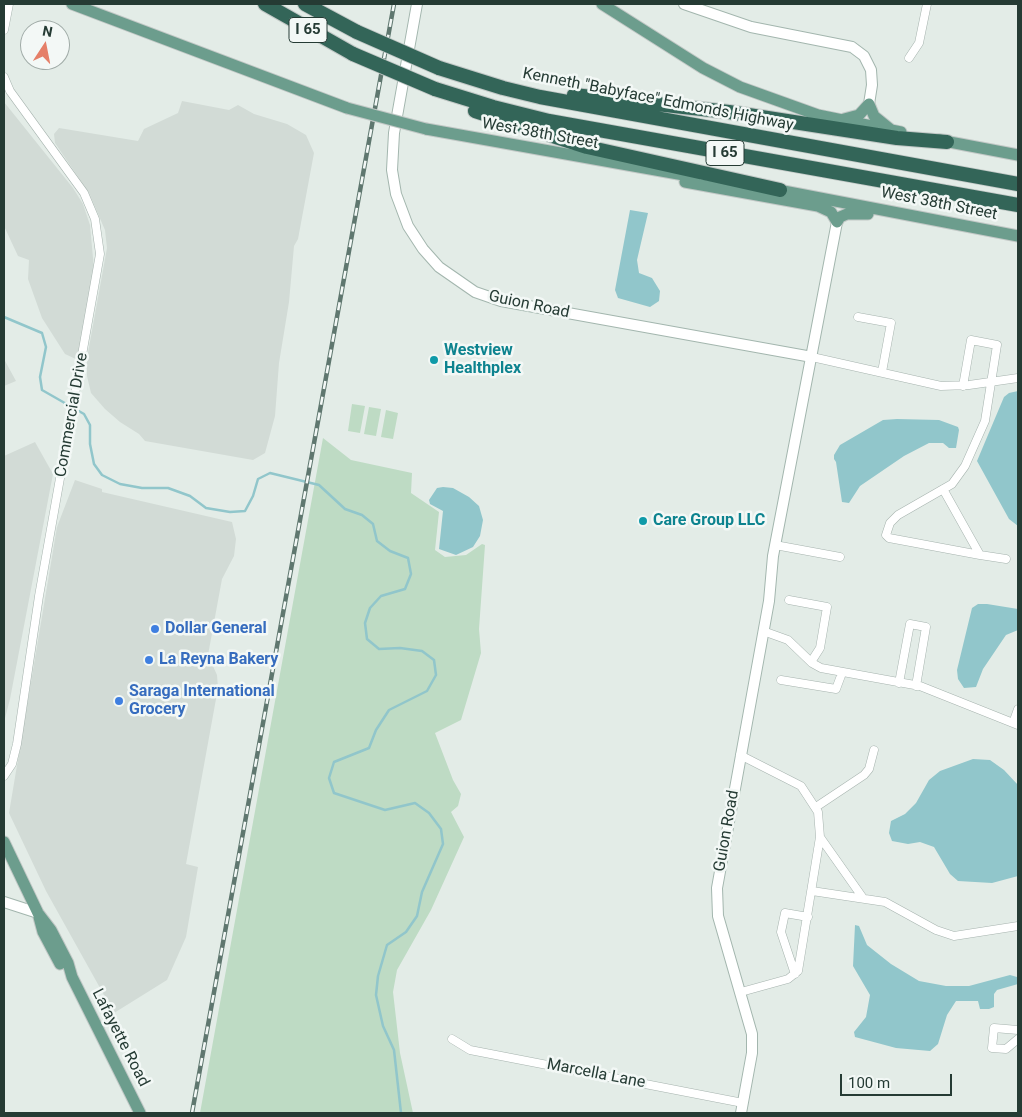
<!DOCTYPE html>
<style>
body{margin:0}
#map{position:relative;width:1022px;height:1117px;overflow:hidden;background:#e3ece7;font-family:Roboto,sans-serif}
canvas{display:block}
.frame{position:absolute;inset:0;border:5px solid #253b34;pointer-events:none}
.north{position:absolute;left:20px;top:20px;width:50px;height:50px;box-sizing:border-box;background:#f3f8f6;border:1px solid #a1aca8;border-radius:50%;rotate:11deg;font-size:14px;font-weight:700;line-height:20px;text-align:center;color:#253b34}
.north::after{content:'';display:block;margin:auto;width:18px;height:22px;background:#e57f68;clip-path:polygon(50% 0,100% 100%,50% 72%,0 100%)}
.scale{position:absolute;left:840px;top:1074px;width:112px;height:22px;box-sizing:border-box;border:2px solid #253b34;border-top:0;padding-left:6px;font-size:15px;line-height:18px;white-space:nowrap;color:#253b34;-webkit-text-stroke:4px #f3f8f6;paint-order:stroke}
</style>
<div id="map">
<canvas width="1022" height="1117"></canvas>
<div class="frame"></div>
<div class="north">N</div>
<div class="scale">100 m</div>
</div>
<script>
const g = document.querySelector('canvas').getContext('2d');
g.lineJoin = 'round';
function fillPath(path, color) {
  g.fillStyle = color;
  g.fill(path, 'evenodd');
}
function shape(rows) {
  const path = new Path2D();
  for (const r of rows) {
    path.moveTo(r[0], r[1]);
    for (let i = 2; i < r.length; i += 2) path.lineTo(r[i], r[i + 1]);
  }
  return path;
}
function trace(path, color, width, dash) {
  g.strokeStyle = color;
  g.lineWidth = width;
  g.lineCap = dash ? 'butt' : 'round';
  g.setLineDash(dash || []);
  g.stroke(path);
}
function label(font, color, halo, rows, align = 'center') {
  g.font = font + ' Roboto,sans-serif';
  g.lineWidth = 5;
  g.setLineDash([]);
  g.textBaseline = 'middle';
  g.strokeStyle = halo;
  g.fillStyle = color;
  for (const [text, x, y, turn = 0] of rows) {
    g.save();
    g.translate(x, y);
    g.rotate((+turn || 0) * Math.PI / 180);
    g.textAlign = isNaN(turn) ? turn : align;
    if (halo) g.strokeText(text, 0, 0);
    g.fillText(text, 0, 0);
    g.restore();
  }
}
fillPath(shape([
 [182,101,229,110,238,105,254,114,287,124,306,135,314,153,298,239,294,246,289,302,279,363,275,416,265,453,253,460,145,441,139,434,120,422,105,409,91,393,87,376,87,358,107,248,105,230,89,193,55,143,54,134,59,128,138,141,144,129,178,113],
 [4,102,73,188,83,204,90,225,94,269,78,360,65,354,42,318,28,279,29,260,18,256,4,226],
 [4,359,16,381,4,386],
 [35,442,53,474,10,699,4,722,4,456],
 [75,480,102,489,102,492,232,522,236,539,234,556,222,579,208,655,217,675,218,688,186,864,198,867,186,937,167,980,114,1013,46,891,9,813,57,527]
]), '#d2dbd6');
fillPath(shape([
 [352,404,365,406,360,433,348,431],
 [369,407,381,409,376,436,364,434],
 [386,410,398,413,393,439,381,437],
 [323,438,351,460,412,473,411,493,439,512,435,550,445,557,466,555,482,544,485,545,479,629,481,653,461,720,435,733,453,780,461,794,458,806,451,812,464,837,431,910,397,970,393,992,400,1053,413,1113,200,1113]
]), '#bedbc4');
fillPath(shape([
 [630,210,648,213,637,260,639,273,652,278,660,291,659,301,650,307,618,298,615,290],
 [1018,391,1018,526,1009,519,977,461,1004,397,1009,393],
 [897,419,939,420,958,427,959,430,956,448,949,448,943,443,929,443,904,456,860,486,849,503,842,502,836,462,834,459,834,455,840,445,883,420],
 [443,487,453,488,469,497,479,506,483,520,480,536,473,547,456,555,439,549,443,511,430,504,429,500,437,488],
 [987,604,1018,609,1018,630,1006,635,983,669,976,687,964,688,958,679,957,670,972,608,978,604],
 [973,759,990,760,1004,770,1018,785,1018,876,992,883,958,881,950,874,934,847,920,842,908,844,892,841,889,833,891,821,905,814,916,803,929,780,940,771],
 [855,925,859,926,867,945,891,964,919,981,946,986,969,986,1010,975,1017,977,1018,984,997,990,994,994,994,1007,989,1009,980,1009,978,1001,956,1001,947,1015,938,1044,930,1051,896,1048,855,1037,854,1032,866,1017,870,995,853,966]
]), '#91c6cb');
trace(shape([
 [4,317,42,333,46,347,40,377,42,390,84,414,90,425,90,444,94,464,102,475,120,484,142,488,168,488,190,496,206,508,230,512,245,511,253,496,258,479,270,473,319,485,345,509,362,515,373,524,377,541,390,551,408,558,411,574,405,589,381,596,370,608,365,623,367,639,379,649,400,648,422,651,434,660,436,675,427,691,389,710,376,730,369,748,334,762,329,778,334,793,385,810,415,803,429,813,441,829,443,844,422,892,417,916,406,932,387,945,378,976,376,995,383,1026,394,1050,401,1113]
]), '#91c6cb', 2.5);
const street = shape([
 [4,30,9,4],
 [909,58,919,43,927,4],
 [4,77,10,91,84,193,95,219,100,254,39,596,17,744,12,764,4,776],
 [858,317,891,323,882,372],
 [812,357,941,386,969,385,1018,378],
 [963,386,971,340,997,345,985,421,965,466,952,484,898,515,890,523,886,535,889,538,980,555],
 [943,489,980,555,1006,559],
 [775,545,840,557],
 [789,600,827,607,820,648,811,662],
 [763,631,788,640,812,663,821,668,920,686,1018,725],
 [781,680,836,689,842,673],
 [899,683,910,624,926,627,916,686],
 [1013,723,1018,709],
 [740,755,801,786,818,812,820,837,863,898],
 [816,807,864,775,869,769,874,750],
 [812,891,885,902,936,930,954,936,1018,926],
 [795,974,781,932,785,913,808,917],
 [741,992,788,979,798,971,820,837],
 [1018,1030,994,1028,992,1048,1006,1049,1018,1039],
 [452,1039,470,1050,743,1103]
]);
const secondary = shape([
 [417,4,394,133,392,170,396,194,408,226,423,249,439,267,475,292,501,301,812,357],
 [684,4,751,27,852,47,864,56,871,70,872,85,869,104],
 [4,902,38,913],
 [741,1113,752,1053,752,1034,718,916,717,888,769,601,773,556,837,222]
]);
const primary = shape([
 [72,4,347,108],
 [602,4,703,68,740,87,818,115,901,132],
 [844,119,859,115,869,104,874,116,890,129],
 [426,129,695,177],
 [939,140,1018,155],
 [685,182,818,206,831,212,837,222,840,217,847,214,868,214],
 [773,189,1018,236],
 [4,842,38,913,51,930,68,963,72,977,140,1113],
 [39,917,43,932,60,964]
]);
const highway = shape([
 [265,4,353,54],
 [305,4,357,32],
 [439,68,503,88,540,97,1018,184],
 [435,89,493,107,549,121,1018,205],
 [574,95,729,112,897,138,947,142],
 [475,111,587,147,780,190]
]);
trace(street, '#a6b3ae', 9);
trace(secondary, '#a3b6ae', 12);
trace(primary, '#c2c8c6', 13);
trace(highway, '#c2c8c6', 16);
trace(street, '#fff', 8);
trace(secondary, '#fff', 10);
trace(primary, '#6c9d8d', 11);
trace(highway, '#336558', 14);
const rail = shape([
 [192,1113,394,4]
]);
trace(rail, '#5f776f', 4.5);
trace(rail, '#f3f8f6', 2.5, [8]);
const primaryBridge = shape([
 [347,108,426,129]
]);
const highwayBridge = shape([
 [357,32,439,68],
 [353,54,435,89]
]);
trace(primaryBridge, '#c2c8c6', 13, []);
trace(highwayBridge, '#c2c8c6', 16, []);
trace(primaryBridge, '#6c9d8d', 11);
trace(highwayBridge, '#336558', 14);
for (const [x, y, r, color] of [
 [434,360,5,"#0f9aa8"],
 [643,521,5,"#0f9aa8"],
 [155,629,5,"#3f7fe0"],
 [149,660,5,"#3f7fe0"],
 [119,701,5,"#3f7fe0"]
]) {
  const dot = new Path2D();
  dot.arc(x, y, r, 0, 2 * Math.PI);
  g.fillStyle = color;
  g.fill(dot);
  trace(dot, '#f3f8f6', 2);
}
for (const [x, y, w] of [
 [308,30,38],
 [725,153,38]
]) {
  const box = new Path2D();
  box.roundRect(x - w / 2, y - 12.5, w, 25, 4);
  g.fillStyle = '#f3f8f6';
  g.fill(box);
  trace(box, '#253b34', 1);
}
label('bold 15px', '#253b34', null, [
 ["I 65",308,30],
 ["I 65",725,153]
]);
label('16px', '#253b34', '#f3f8f6', [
 ["Kenneth \"Babyface\" Edmonds Highway",658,100,11],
 ["West 38th Street",540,134,10],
 ["West 38th Street",939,204,11],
 ["Guion Road",529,305,12],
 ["Commercial Drive",72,415,-80],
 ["Guion Road",727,831,-80],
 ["Lafayette Road",120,1038,63],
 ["Marcella Lane",596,1074,11]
]);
label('bold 16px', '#0d838f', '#f3f8f6', [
 ["Westview",444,351],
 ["Healthplex",444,369],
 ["Care Group LLC",653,521]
], 'left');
label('bold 16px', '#366cbe', '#f3f8f6', [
 ["Dollar General",165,629],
 ["La Reyna Bakery",159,660],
 ["Saraga International",129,692],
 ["Grocery",129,710]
], 'left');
</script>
